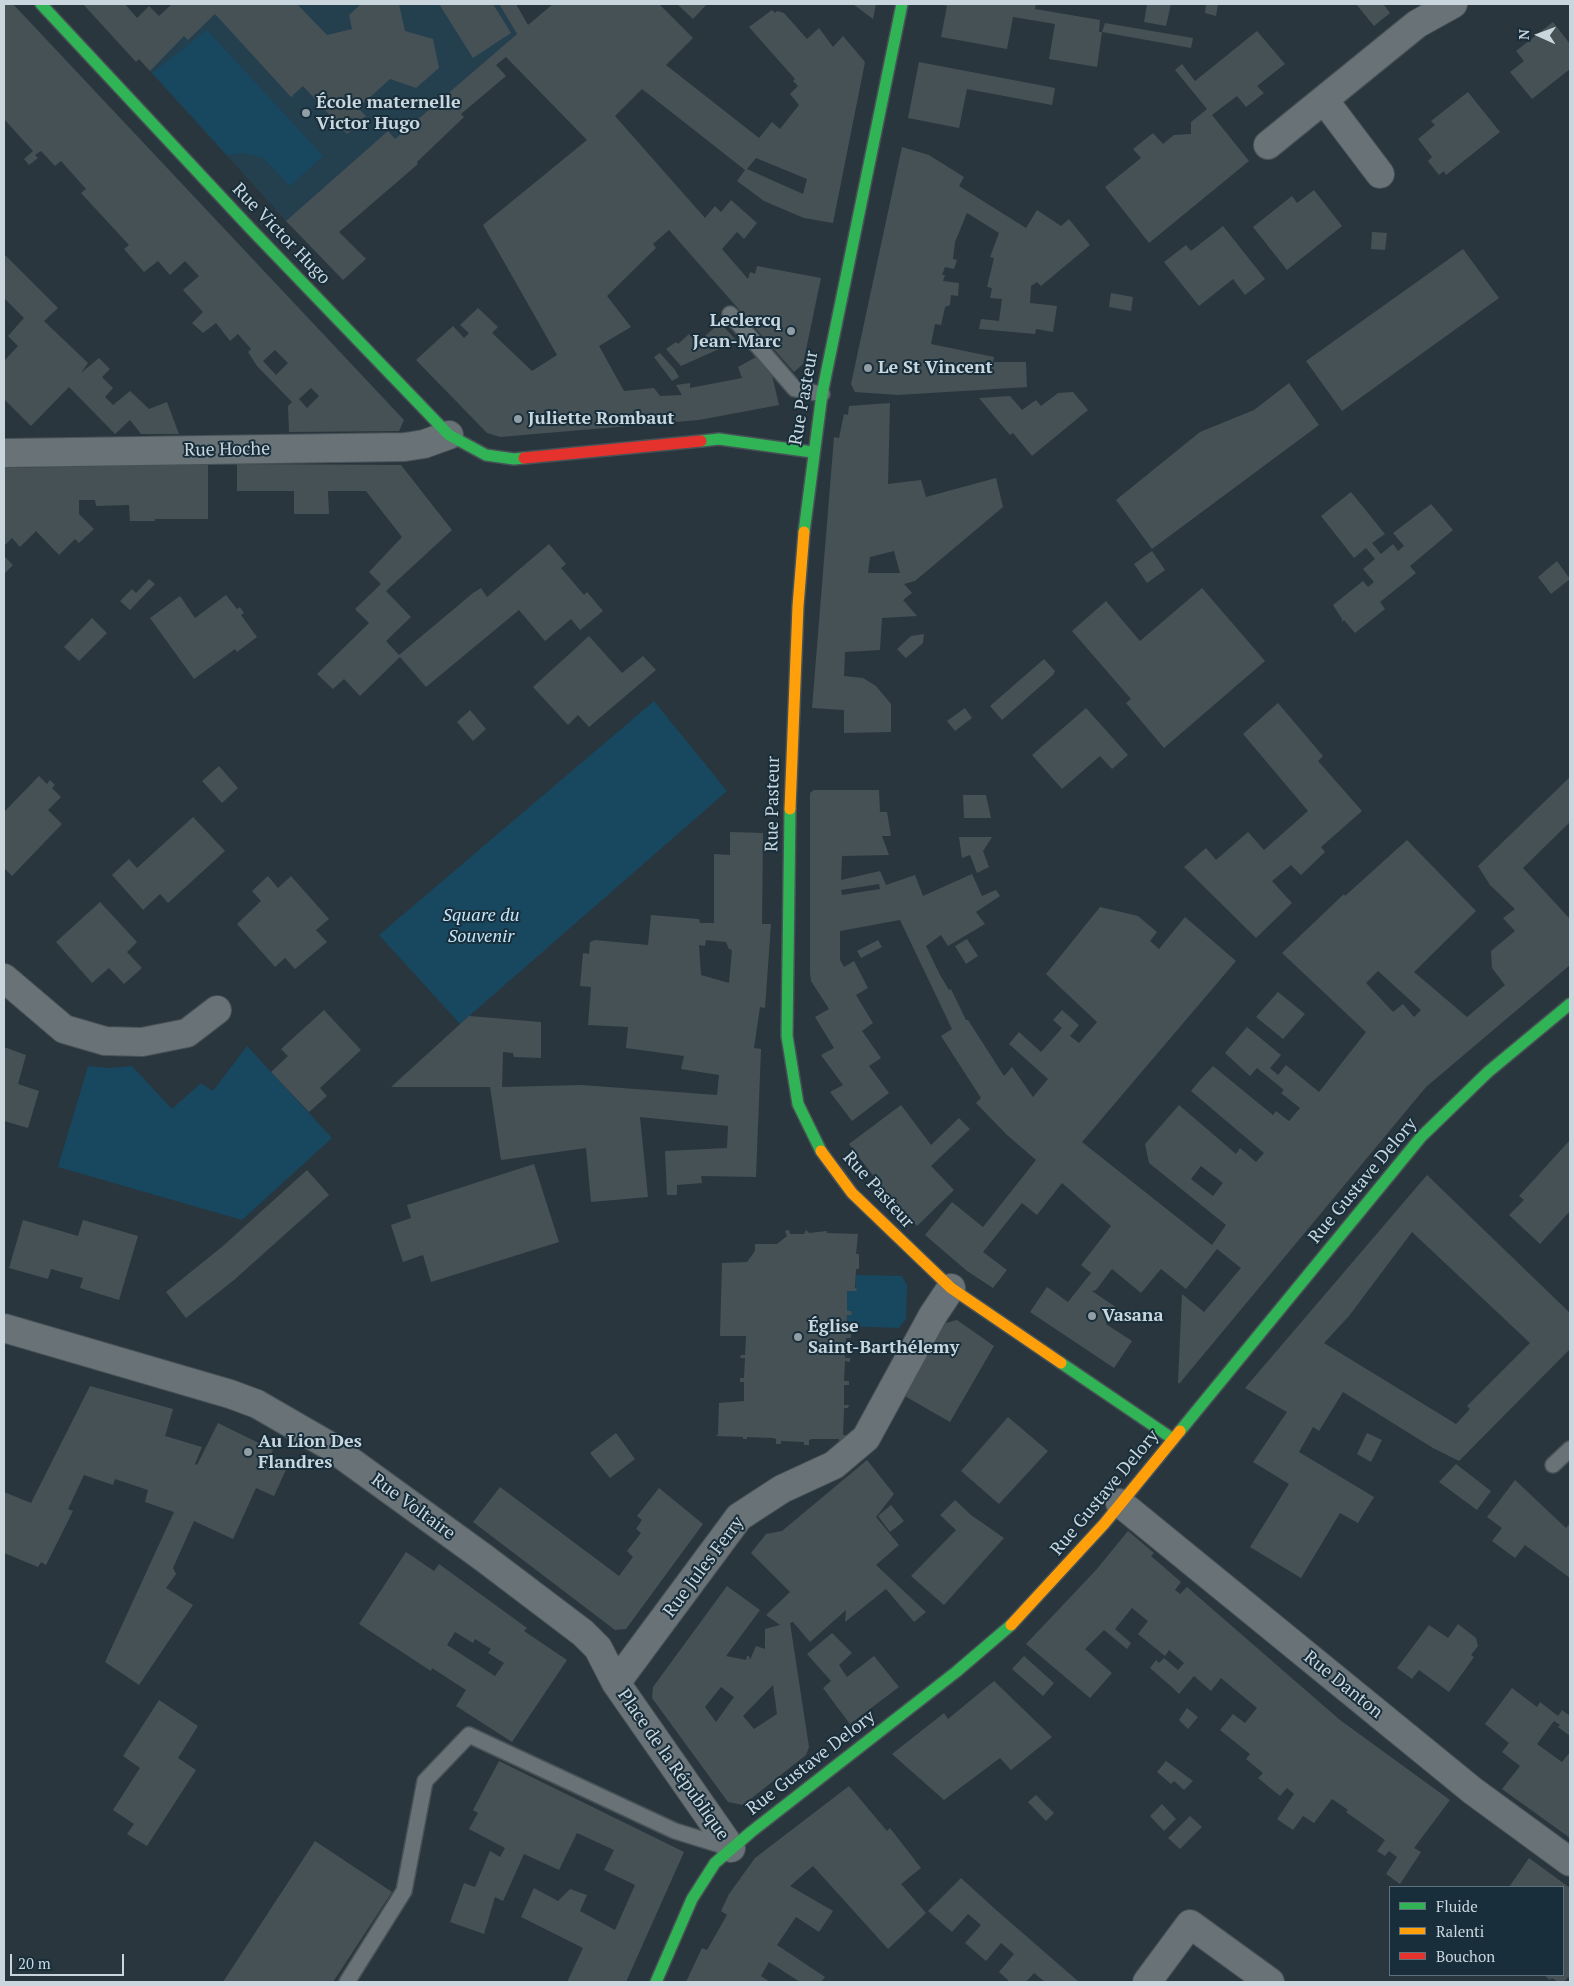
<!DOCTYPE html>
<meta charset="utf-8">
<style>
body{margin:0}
#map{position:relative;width:1574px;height:1986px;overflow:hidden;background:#2a363d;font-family:"PT Serif",serif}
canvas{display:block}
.frame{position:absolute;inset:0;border:5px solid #c9d6de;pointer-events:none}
.legend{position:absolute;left:1389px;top:1886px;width:175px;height:90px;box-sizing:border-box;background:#182e3a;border:1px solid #5f717c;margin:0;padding:6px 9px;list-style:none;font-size:15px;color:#c9d6de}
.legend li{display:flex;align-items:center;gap:10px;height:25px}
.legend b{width:25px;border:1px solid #5f717c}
.north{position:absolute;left:1514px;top:10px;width:50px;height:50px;-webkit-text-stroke:4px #182e3a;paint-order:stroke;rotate:272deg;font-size:14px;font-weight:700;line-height:20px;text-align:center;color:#c9d6de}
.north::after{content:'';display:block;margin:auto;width:18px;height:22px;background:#c9d6de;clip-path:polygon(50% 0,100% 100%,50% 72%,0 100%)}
.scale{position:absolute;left:10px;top:1954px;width:114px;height:22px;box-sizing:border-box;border:2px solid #c9d6de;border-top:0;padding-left:6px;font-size:15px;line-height:18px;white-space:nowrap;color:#c9d6de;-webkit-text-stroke:4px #182e3a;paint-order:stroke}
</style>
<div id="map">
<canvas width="1574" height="1986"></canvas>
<div class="frame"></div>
<ul class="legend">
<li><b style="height:6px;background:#30b455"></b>Fluide</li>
<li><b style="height:6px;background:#ff9f0a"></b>Ralenti</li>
<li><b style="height:6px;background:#e5322d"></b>Bouchon</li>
</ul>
<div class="north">N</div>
<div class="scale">20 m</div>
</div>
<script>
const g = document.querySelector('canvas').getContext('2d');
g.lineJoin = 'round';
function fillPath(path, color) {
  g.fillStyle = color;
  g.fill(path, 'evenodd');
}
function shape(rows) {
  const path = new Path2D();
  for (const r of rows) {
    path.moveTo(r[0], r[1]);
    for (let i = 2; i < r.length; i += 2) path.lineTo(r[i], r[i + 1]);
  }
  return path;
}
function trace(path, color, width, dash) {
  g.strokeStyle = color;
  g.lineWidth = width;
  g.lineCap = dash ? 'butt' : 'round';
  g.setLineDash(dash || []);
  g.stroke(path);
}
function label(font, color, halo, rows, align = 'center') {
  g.font = font + ' "PT Serif",serif';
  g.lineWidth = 4;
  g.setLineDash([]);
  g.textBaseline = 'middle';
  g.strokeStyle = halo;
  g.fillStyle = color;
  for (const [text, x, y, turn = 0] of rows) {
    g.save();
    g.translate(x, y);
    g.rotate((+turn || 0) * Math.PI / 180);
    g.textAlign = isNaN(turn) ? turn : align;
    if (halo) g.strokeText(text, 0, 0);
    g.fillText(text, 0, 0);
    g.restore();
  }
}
fillPath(shape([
 [196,4,499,4,517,34,395,139,286,221,139,59]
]), '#243f4e');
fillPath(shape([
 [207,30,323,156,290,186,263,158,244,153,227,155,152,73],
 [654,701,727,791,460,1024,379,935],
 [247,1046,332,1138,242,1220,58,1167,88,1066,110,1068,132,1066,172,1109,201,1083,213,1091],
 [856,1275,902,1276,907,1285,906,1319,899,1328,846,1326,847,1315,851,1311,847,1311,847,1291,856,1291]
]), '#184760');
fillPath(shape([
 [4,4,13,4,404,420,399,431,289,432,288,406,292,402,257,366,248,352,251,349,238,334,230,341,216,323,203,333,192,323,203,312,183,290,199,276,185,261,170,275,158,261,144,272,124,249,129,245,81,193,86,189,61,161,55,166,41,151,35,155,38,158,29,165,24,159,33,151,4,119],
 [275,350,288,363,276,375,263,361],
 [311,388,319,396,307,408,299,399],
 [83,4,125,4,137,18,149,6,159,16,172,4,297,4,327,35,352,29,349,15,361,4,399,4,405,31,433,39,439,68,416,88,390,79,358,108,366,116,347,134,303,86,291,97,215,14,188,40,184,36,150,71,139,59,136,62],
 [439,4,493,4,511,33,473,58],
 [499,4,516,4,528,25,553,4,659,4,693,38,666,65,759,138,772,122,780,129,799,105,790,94,798,86,793,81,795,79,749,27,772,10,775,13,777,11,784,13,807,39,819,28,833,47,843,36,865,62,833,223,804,218,764,201,737,181,745,170,642,89,615,116,705,218,715,206,721,212,731,200,757,223,744,239,737,232,722,249,748,279,750,272,755,274,757,266,821,278,803,364,794,372,669,230,653,244,656,248,607,296,631,327,599,346,624,391,654,388,660,396,682,395,676,385,690,383,690,388,742,378,738,367,758,356,771,371,779,405,699,420,500,437,487,433,416,360,453,326,464,338,469,333,460,325,478,308,498,327,492,333,532,371,557,355,483,225,587,140,506,57,496,65,506,76,461,114,464,117,417,162,418,164,339,232,366,259,343,280,286,221,388,131,395,139,517,34],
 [756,158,807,179,803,194,747,169],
 [677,4,707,4,693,19],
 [853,4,876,4,873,19],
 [940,4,1036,4,1035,9,1100,20,1099,32,1102,32,1097,67,1049,59,1055,24,1013,17,1007,49,941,37,947,6],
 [1147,4,1171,4,1166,26,1144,22],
 [1206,4,1218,4,1216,16,1205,13],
 [1356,4,1386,4,1384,5,1390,13,1374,26],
 [1553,22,1570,44,1570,69,1532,99,1510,72,1524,61,1516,51],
 [1105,23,1193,38,1191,48,1102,32],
 [1257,31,1285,64,1257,86,1264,93,1246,107,1237,96,1212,115,1249,161,1149,243,1105,187,1141,158,1133,149,1153,133,1163,144,1174,135,1191,134,1191,122,1207,109,1175,70,1182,64,1195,81],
 [919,62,1055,88,1052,105,967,89,959,128,908,118],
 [1468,92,1500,132,1446,175,1444,171,1439,175,1428,161,1432,157,1418,139,1435,125,1431,121],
 [902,147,929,155,964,177,959,186,1026,228,1037,210,1061,226,1069,219,1090,245,1041,286,1037,282,1031,286,1030,303,1057,306,1053,332,1036,329,1035,334,979,329,981,319,999,321,1002,299,990,298,992,288,987,287,994,258,990,257,999,233,967,213,955,242,953,259,957,260,954,269,945,267,942,275,945,275,943,281,959,283,958,296,951,295,950,305,945,307,941,325,935,324,931,344,994,357,993,362,1026,362,1027,387,898,395,855,392,851,384],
 [1314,190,1342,226,1287,270,1253,227,1292,196,1297,203],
 [1223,226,1265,279,1245,295,1233,279,1199,306,1164,262,1186,245,1191,251],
 [1372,232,1387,233,1385,250,1371,249],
 [1463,249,1499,298,1342,411,1306,361],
 [4,254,58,308,44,321,88,363,81,373,99,358,110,369,102,377,113,388,105,397,113,405,130,391,149,409,167,402,179,434,141,434,130,420,115,434,69,387,31,426,4,399,4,361,18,346,8,336,24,318,4,298],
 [1111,293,1133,297,1131,311,1109,307],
 [720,323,737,341,681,366,666,349,676,342,678,344,689,334,697,343],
 [660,353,675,370,679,377,672,381,654,357],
 [1289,383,1319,425,1152,549,1116,500,1200,432,1254,410],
 [1073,392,1088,410,1032,456,1013,433,1010,435,979,398,1010,396,1022,410,1036,400,1041,406,1058,393],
 [890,403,888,484,921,480,926,497,996,478,1003,507,915,581,904,584,912,593,903,600,917,616,882,618,880,650,845,652,844,676,863,678,876,686,891,704,891,732,844,733,844,710,812,708,834,437,839,438,844,414,848,415,849,406],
 [894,551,900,573,868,573,870,557],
 [208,464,208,519,155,519,155,521,130,521,129,505,96,506,95,500,79,500,79,514,94,529,79,543,75,539,59,555,36,531,20,547,12,538,4,546,4,468],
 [237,464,401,465,452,530,386,591,411,617,386,641,399,655,473,593,481,588,487,597,549,544,566,564,561,568,584,595,587,592,603,611,580,630,571,619,545,641,519,610,426,687,400,657,360,696,344,679,333,689,317,674,369,623,355,609,381,584,369,572,402,537,366,491,328,491,329,514,294,514,294,491,237,491],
 [1351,492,1385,534,1372,543,1381,554,1393,544,1398,551,1404,546,1393,533,1431,504,1453,530,1410,566,1416,573,1380,602,1385,609,1355,633,1344,620,1342,622,1342,619,1333,605,1363,581,1368,587,1374,582,1363,569,1375,559,1366,548,1354,558,1321,516],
 [1152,551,1165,570,1147,583,1134,564],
 [4,556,13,565,4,574],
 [1557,561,1570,579,1551,594,1538,577],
 [149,579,155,584,130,610,120,601,132,589,136,593],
 [1202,588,1265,661,1164,748,1126,703,1131,699,1072,631,1106,601,1140,641],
 [226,595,237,609,240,607,244,613,241,615,257,637,237,652,235,649,194,679,150,618,180,596,195,618],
 [92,618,107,633,79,661,64,647],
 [924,634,923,643,906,658,897,649,911,636],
 [589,636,622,673,643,656,656,670,589,727,578,715,568,725,533,687],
 [1044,659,1055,671,1053,675,1002,720,990,706],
 [1278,703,1323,756,1318,761,1362,811,1321,847,1325,852,1301,875,1291,865,1272,881,1292,903,1256,938,1184,867,1206,848,1216,860,1248,832,1264,850,1308,811,1243,734],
 [965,708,972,718,955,731,947,721],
 [1086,708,1128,755,1112,769,1100,756,1062,789,1032,755],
 [470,710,486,729,473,741,457,722],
 [219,766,238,788,222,803,202,781],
 [39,776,47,784,50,780,55,785,52,788,61,797,48,810,62,824,12,876,4,868,4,812],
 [1570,777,1570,822,1523,868,1570,919,1570,965,1426,1087,1179,1384,1178,1382,1182,1294,1204,1312,1241,1268,1217,1249,1186,1289,1161,1269,1141,1293,1112,1269,1096,1290,1092,1291,1117,1308,1106,1324,1132,1341,1114,1368,1030,1312,1047,1287,1068,1302,1091,1273,1081,1265,1111,1226,1062,1183,1037,1215,1022,1203,983,1252,1007,1270,993,1288,967,1271,925,1235,952,1202,983,1227,1036,1160,1007,1135,976,1103,981,1098,941,1036,952,1029,900,920,840,931,840,960,844,967,854,961,868,988,856,995,873,1023,862,1031,881,1058,869,1066,889,1093,852,1121,830,1092,843,1085,821,1055,834,1048,815,1017,829,1009,811,981,810,973,810,793,814,790,879,790,880,812,887,812,891,836,882,836,889,855,842,856,841,880,880,871,886,885,915,875,923,896,972,874,982,896,996,890,1000,896,976,912,985,924,948,946,941,935,926,946,940,975,949,990,951,989,966,1020,968,1020,1004,1076,1012,1067,1033,1097,1048,1079,1009,1044,1019,1032,1041,1052,1062,1028,1053,1020,1062,1010,1079,1025,1070,1036,1079,1043,1097,1022,1046,974,1100,907,1138,916,1157,932,1150,941,1159,949,1185,917,1236,961,1082,1142,1212,1245,1226,1225,1149,1163,1145,1144,1179,1105,1236,1154,1240,1148,1256,1162,1264,1153,1191,1091,1200,1080,1213,1066,1273,1115,1276,1111,1289,1121,1300,1108,1281,1093,1284,1090,1257,1068,1250,1076,1225,1053,1247,1027,1281,1055,1270,1068,1278,1075,1286,1065,1319,1092,1366,1032,1282,953,1344,894,1345,896,1407,840,1476,911,1414,972,1467,1017,1505,985,1492,968,1491,951,1515,931,1503,918,1515,909,1490,885,1478,866],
 [879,884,880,889,842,895,841,890],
 [1378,971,1421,1010,1414,1017,1403,1004,1393,1012,1366,983],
 [1201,1166,1223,1183,1213,1196,1191,1179],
 [963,795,986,795,991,818,964,818],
 [193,817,225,851,168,903,160,894,143,910,112,875,129,859,137,868],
 [730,832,763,833,762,924,771,924,765,1008,760,1007,754,1048,761,1049,756,1177,701,1176,702,1183,677,1185,677,1195,667,1195,665,1151,727,1148,728,1126,640,1117,648,1197,591,1202,586,1148,501,1160,490,1087,391,1087,469,1016,541,1022,541,1058,514,1057,513,1053,503,1052,502,1087,581,1085,717,1095,719,1075,681,1069,684,1056,626,1048,628,1027,588,1025,591,987,580,986,583,953,589,954,590,942,595,940,648,945,651,915,699,919,700,923,714,923,714,854,730,855],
 [706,940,726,942,729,949,732,950,729,983,701,975,699,945,705,946],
 [959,837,992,837,983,851,989,867,977,873,970,855,962,858],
 [268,876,278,888,291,876,329,919,316,930,327,942,295,969,285,958,275,967,237,924,261,901,252,891],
 [100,902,137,942,127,952,142,968,124,984,109,968,92,983,56,942],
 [967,939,978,956,966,964,955,946],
 [878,940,882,947,861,958,857,951],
 [1278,992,1305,1014,1283,1039,1256,1017],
 [324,1010,361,1050,320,1088,327,1096,309,1112,271,1072,288,1056,281,1049],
 [4,1047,26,1055,18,1084,39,1091,28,1128,4,1121],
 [901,1105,931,1145,959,1118,970,1129,931,1166,954,1190,917,1226,884,1190,849,1144],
 [1570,1140,1570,1211,1540,1244,1509,1215,1524,1200,1519,1196],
 [534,1164,559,1242,431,1282,423,1255,403,1262,391,1225,411,1218,407,1205],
 [307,1170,329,1195,234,1280,186,1318,166,1292,223,1246],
 [1427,1175,1570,1313,1570,1349,1459,1461,1433,1448,1343,1392,1319,1431,1313,1427,1299,1452,1374,1497,1358,1523,1340,1513,1301,1578,1250,1547,1289,1484,1253,1462,1287,1412,1245,1388],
 [1412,1232,1530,1343,1467,1406,1470,1409,1456,1424,1324,1343,1349,1316],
 [23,1220,78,1236,83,1220,138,1236,119,1300,80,1288,83,1278,51,1269,48,1279,9,1268],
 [789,1230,790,1234,804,1234,806,1230,809,1233,827,1231,827,1233,858,1234,856,1254,859,1254,859,1269,856,1269,855,1288,857,1289,856,1291,847,1291,847,1311,851,1311,852,1315,847,1315,846,1334,851,1334,851,1338,846,1338,845,1358,850,1358,850,1362,845,1361,844,1381,849,1381,849,1385,844,1385,844,1405,849,1405,848,1408,844,1408,843,1435,847,1435,848,1439,843,1439,843,1441,839,1441,839,1439,812,1439,809,1440,809,1445,804,1445,804,1442,781,1441,781,1444,776,1444,776,1439,773,1438,747,1437,747,1439,743,1439,743,1437,716,1436,718,1434,719,1403,744,1401,744,1382,740,1382,740,1378,744,1378,745,1358,740,1358,741,1355,745,1355,746,1336,720,1336,722,1263,747,1262,755,1251,755,1244,777,1244,787,1236,785,1231],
 [957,1320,994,1346,950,1422,903,1395,942,1324],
 [90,1386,173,1409,165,1436,202,1447,195,1464,197,1465,218,1423,273,1450,271,1455,289,1463,274,1496,256,1488,233,1539,194,1521,173,1568,176,1574,166,1588,193,1605,139,1685,105,1662,174,1512,145,1502,148,1490,115,1479,113,1485,84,1475,68,1509,73,1511,46,1565,41,1562,38,1567,4,1553,4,1492,31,1503],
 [1008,1417,1048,1451,999,1504,961,1471],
 [616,1433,635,1459,610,1478,590,1453],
 [1367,1433,1382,1440,1371,1462,1357,1454],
 [867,1460,894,1494,876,1517,899,1545,876,1565,926,1612,914,1622,886,1589,845,1622,846,1610,810,1642,793,1622,790,1623,809,1747,806,1755,743,1805,728,1802,652,1698,653,1687,727,1586,760,1610,726,1656,746,1660,747,1656,749,1656,750,1660,756,1646,765,1649,765,1629,780,1625,766,1615,790,1592,751,1553,766,1534,782,1531],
 [773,1685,777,1714,754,1729,743,1716],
 [721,1687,734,1697,716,1722,705,1707],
 [1456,1464,1491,1491,1477,1510,1439,1482],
 [1515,1480,1566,1528,1570,1523,1570,1578,1525,1545,1515,1558,1492,1541,1502,1528,1487,1517],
 [500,1487,619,1576,633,1557,627,1551,641,1533,636,1529,642,1520,637,1516,659,1488,703,1524,626,1629,615,1630,473,1522],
 [955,1500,971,1515,1004,1538,944,1605,911,1576,956,1530,940,1515],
 [891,1505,904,1521,890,1532,878,1516],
 [1128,1531,1154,1553,1151,1556,1181,1582,1175,1590,1180,1594,1187,1587,1340,1720,1450,1800,1414,1848,1421,1852,1400,1884,1386,1874,1397,1857,1389,1851,1385,1856,1377,1851,1385,1840,1346,1812,1348,1810,1332,1799,1314,1823,1303,1816,1293,1830,1277,1819,1294,1794,1287,1788,1280,1796,1258,1778,1263,1773,1246,1759,1250,1754,1220,1730,1233,1714,1245,1723,1257,1708,1221,1678,1211,1691,1194,1676,1179,1694,1173,1688,1150,1668,1156,1660,1159,1663,1164,1658,1178,1670,1184,1663,1169,1650,1165,1656,1138,1634,1148,1621,1132,1608,1115,1629,1131,1643,1127,1649,1104,1630,1085,1649,1112,1673,1090,1698,1026,1644,1096,1570],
 [406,1552,434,1571,439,1564,527,1628,524,1631,567,1660,512,1742,456,1706,466,1690,432,1668,431,1671,359,1624],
 [455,1632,473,1643,475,1639,491,1649,488,1653,504,1663,495,1676,447,1645],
 [1458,1624,1476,1638,1478,1646,1471,1655,1474,1657,1449,1692,1419,1670,1412,1679,1397,1668,1429,1625,1448,1638],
 [832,1633,852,1653,839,1665,847,1677,874,1656,899,1687,850,1724,823,1688,831,1681,807,1654],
 [1024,1656,1054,1683,1043,1696,1012,1669],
 [994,1681,1052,1737,1011,1770,1000,1758,944,1800,892,1754,944,1713,948,1719],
 [1512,1688,1537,1707,1540,1702,1558,1716,1562,1710,1570,1716,1570,1736,1558,1727,1560,1725,1554,1721,1537,1744,1562,1762,1570,1752,1570,1838,1502,1789,1520,1766,1502,1752,1509,1743,1485,1724],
 [159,1700,198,1726,178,1758,196,1770,147,1846,127,1834,134,1824,113,1810,140,1768,123,1756],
 [1187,1708,1198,1717,1188,1729,1179,1720],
 [499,1761,684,1852,626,1982,567,1982,583,1948,521,1917,534,1888,558,1901,570,1889,587,1895,580,1911,615,1930,635,1885,604,1870,614,1850,577,1833,559,1870,524,1854,503,1901,495,1897,484,1934,450,1922,464,1883,475,1887,490,1851,500,1857,505,1848,469,1829,478,1813,473,1810],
 [1166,1761,1193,1781,1184,1790,1174,1781,1171,1784,1157,1772],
 [849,1786,887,1831,890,1828,921,1868,901,1884,926,1913,888,1949,813,1866,790,1886,833,1911,819,1932,796,1917,777,1945,825,1977,821,1982,800,1982,769,1962,761,1976,770,1982,686,1982,702,1948,707,1950,727,1915,721,1911,729,1894,755,1858],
 [1036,1795,1054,1813,1046,1821,1028,1802],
 [1162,1804,1176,1819,1164,1831,1150,1816],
 [1190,1816,1202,1827,1180,1849,1168,1838],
 [315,1841,392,1892,333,1982,223,1982],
 [1529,1858,1570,1888,1570,1979,1568,1977,1564,1982,1558,1982,1552,1978,1550,1980,1544,1975,1563,1975,1563,1887,1509,1887],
 [961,1878,995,1909,1079,1982,1045,1982,1034,1973,1026,1982,1010,1982,999,1972,1014,1954,1001,1943,986,1961,965,1943,981,1925,968,1914,952,1932,928,1911]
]), '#465156');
const lane = shape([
 [730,314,795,389,822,394],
 [1553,1465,1570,1449],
 [347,1982,404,1891,425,1781,469,1735,675,1831,730,1848]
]);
const street = shape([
 [1324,100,1380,174],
 [1268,145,1417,24,1453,4],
 [4,453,405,447,424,444,449,435],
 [4,978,64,1029,105,1041,142,1042,187,1033,217,1010],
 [4,1328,230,1394,257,1404,328,1445,484,1558,583,1633,598,1648,616,1683,731,1848],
 [1120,1503,1473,1791,1570,1862],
 [616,1683,739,1517,782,1489,834,1465,866,1438,933,1315,951,1288],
 [1147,1982,1190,1924,1270,1982]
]);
const fast = shape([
 [41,4,250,228,449,435,486,455,514,459,524,458],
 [701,441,719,439,812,452],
 [804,532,822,394,902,4],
 [790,809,787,1036,798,1104,821,1151],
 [1061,1363,1173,1439],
 [1180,1431,1421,1137,1488,1072,1570,1004],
 [656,1982,692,1899,715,1863,751,1832,956,1672,1011,1625]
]);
const slow = shape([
 [790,809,798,606,804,532],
 [821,1151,852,1193,951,1288,1061,1363],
 [1011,1625,1104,1524,1180,1431]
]);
const jam = shape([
 [524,458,701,441]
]);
trace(lane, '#475257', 18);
trace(street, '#475257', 30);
trace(fast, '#475257', 14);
trace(slow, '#475257', 14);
trace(jam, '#475257', 14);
trace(lane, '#687277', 15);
trace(street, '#687277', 28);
trace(fast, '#30b455', 11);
trace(slow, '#ff9f0a', 11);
trace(jam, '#e5322d', 11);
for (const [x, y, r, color] of [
 [306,113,5,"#919ea6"],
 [791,331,5,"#919ea6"],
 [868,368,5,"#919ea6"],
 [518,419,5,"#919ea6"],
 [1092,1316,5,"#919ea6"],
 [798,1337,5,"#919ea6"],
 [248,1452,5,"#919ea6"]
]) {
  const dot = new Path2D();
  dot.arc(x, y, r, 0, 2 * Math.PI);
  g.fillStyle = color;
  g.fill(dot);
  trace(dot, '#182e3a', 2);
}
label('bold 18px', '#c9d6de', '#182e3a', [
 ["École maternelle",316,103],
 ["Victor Hugo",316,124],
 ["Leclercq",781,321,"right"],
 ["Jean-Marc",781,342,"right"],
 ["Le St Vincent",878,368],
 ["Juliette Rombaut",528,419],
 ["Vasana",1102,1316],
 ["Église",808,1327],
 ["Saint-Barthélemy",808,1348],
 ["Au Lion Des",258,1442],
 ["Flandres",258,1463]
], 'left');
label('18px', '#c9d6de', '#182e3a', [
 ["Rue Victor Hugo",281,234,46],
 ["Rue Pasteur",804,398,-80],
 ["Rue Hoche",227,450,-1],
 ["Rue Pasteur",773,804,-89],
 ["Rue Gustave Delory",1363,1181,-50],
 ["Rue Pasteur",878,1190,48],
 ["Rue Gustave Delory",1105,1493,-50],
 ["Rue Voltaire",413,1507,36],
 ["Rue Jules Ferry",704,1567,-53],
 ["Rue Danton",1343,1685,39],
 ["Rue Gustave Delory",811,1763,-38],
 ["Place de la République",673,1765,55]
]);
label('italic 18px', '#c2e7fd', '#182e3a', [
 ["Square du",481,916],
 ["Souvenir",481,937]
]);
</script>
